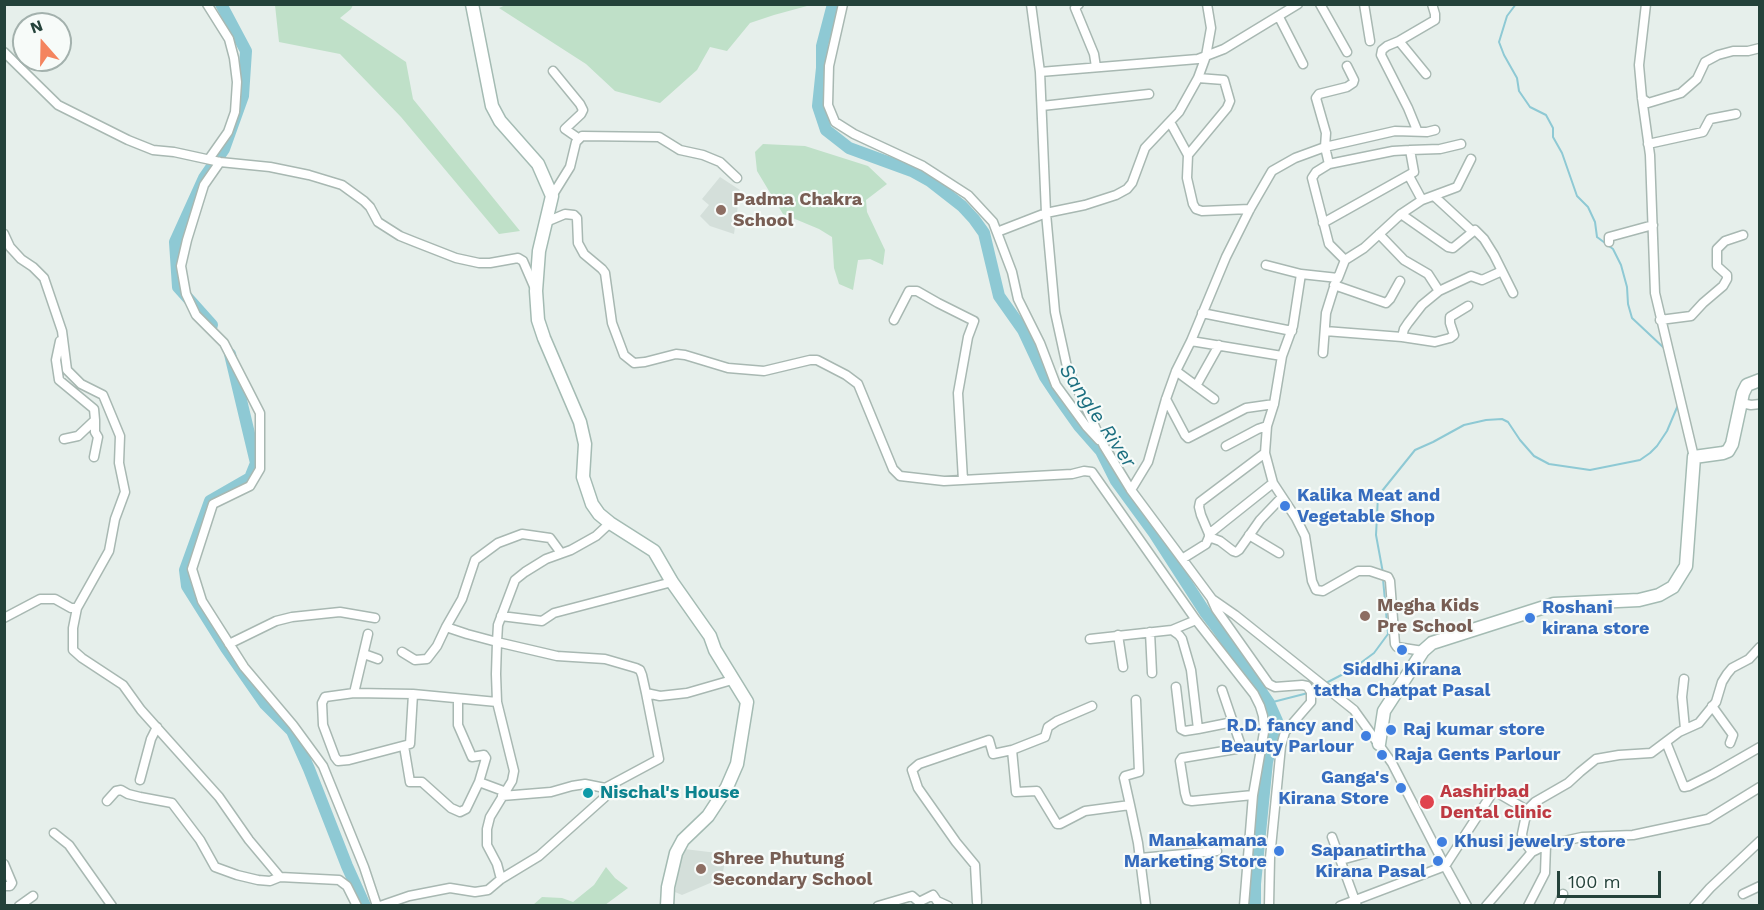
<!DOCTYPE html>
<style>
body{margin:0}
#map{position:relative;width:1764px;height:910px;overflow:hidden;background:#e6efeb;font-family:"Work Sans",sans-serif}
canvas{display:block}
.frame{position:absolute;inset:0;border:6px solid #24423a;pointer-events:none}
.north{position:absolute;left:12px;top:12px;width:60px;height:60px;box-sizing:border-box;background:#f7fbf9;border:2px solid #a3b1ad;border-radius:50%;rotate:340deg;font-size:16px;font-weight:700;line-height:24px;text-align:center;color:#24423a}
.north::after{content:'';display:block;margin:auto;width:21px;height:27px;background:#f4845f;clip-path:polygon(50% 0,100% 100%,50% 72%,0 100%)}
.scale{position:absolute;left:1557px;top:871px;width:104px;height:27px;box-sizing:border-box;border:3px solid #24423a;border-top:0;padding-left:8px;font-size:18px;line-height:21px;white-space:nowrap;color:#24423a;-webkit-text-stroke:4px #f7fbf9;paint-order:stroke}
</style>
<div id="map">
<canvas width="1764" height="910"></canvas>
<div class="frame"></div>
<div class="north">N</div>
<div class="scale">100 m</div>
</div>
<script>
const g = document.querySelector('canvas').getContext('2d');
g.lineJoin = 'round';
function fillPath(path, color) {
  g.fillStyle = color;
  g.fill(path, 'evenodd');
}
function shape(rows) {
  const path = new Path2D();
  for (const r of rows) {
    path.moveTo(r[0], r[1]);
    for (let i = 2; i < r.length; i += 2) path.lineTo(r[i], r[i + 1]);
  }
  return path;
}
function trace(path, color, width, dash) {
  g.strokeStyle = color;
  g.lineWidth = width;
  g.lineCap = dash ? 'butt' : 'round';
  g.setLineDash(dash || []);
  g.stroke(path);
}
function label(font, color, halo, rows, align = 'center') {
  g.font = font + ' "Work Sans",sans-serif';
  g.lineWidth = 4.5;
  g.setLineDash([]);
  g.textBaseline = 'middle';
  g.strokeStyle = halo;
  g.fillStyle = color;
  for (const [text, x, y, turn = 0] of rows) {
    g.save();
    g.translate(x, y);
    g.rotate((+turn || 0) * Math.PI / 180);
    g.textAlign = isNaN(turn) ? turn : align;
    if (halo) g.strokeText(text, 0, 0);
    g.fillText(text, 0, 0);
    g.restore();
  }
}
fillPath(shape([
 [720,177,740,190,734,234,710,226,700,216,709,205,702,199],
 [684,849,726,854,722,878,682,895,675,892,680,860]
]), '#d4dfda');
fillPath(shape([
 [508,4,807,4,807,6,774,15,750,23,727,51,710,47,697,70,660,103,615,91,586,64,499,8],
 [275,5,353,5,351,9,340,18,406,62,413,99,520,231,499,234,401,117,340,54,279,42],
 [763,144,805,146,868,166,887,184,866,200,867,212,885,250,883,265,870,259,858,260,853,290,839,284,834,268,832,237,819,229,783,214,769,191,757,171,755,152],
 [606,867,615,878,628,888,605,905,533,905,542,897,562,898,573,902,594,885]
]), '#bfe0c8');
trace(shape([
 [1516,4,1507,16,1499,42,1504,55,1517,78,1519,91,1530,107,1546,115,1553,128,1553,137,1562,153,1577,196,1588,207,1595,222,1597,237,1613,249,1621,265,1627,287,1628,304,1632,318,1664,348,1671,376],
 [1383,573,1376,535,1378,496,1415,450,1433,442,1464,425,1486,420,1502,419,1508,422,1520,440,1534,456,1549,464,1590,470,1640,460,1650,453,1657,446,1667,431,1678,405],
 [1326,683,1351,670,1374,653,1388,634,1383,579],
 [1269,703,1308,693]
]), '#8ec9d4', 2);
trace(shape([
 [833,4,822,46,822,68,818,106,826,130,849,148,912,171,930,181,962,206,974,219,984,233,999,296,1023,330,1045,377,1057,395,1079,426,1101,451,1116,481,1154,533,1205,612,1218,629,1269,703,1277,721,1267,762,1255,884,1255,906],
 [212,325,178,287,175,242,204,178,224,149,243,96,246,51,221,4],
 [230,354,256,463,250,478,210,501,185,570,187,586,226,648,265,704,292,731,309,769,347,866,365,906]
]), '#8ec9d4', 12);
const street = shape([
 [207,4,229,39,234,58,237,82,235,112,228,132,209,159],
 [843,4,829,66,828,105,835,122,854,134,923,166,968,195,993,222,1012,272,1018,299,1040,343,1056,385,1086,426,1099,440],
 [1031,4,1040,72,1046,213,1055,312,1067,367,1104,446,1131,490,1212,599,1235,615,1354,710,1392,763,1445,866,1467,906],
 [1079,4,1075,8,1094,54,1096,67],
 [1320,4,1347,52],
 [1364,4,1370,41],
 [1646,4,1639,65,1642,98,1650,155,1655,293,1694,457],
 [1279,17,1303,64],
 [1399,41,1426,74],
 [4,52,58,105,128,140,153,150,174,152,220,162,270,167,309,175,342,185,364,201,370,207,378,222,400,236,415,242,456,258,479,263,490,263,518,258,523,261,536,291],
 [553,71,580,104,583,110,581,114,565,129,578,138],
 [1040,72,1198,59,1224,49,1298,4],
 [1642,98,1648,103,1681,93,1697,79,1705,62,1718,55,1733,51,1748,51,1760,48],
 [1042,106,1149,94],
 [1170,122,1188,155,1187,178,1193,204,1196,209,1202,211,1250,209],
 [1417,130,1408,108,1381,55,1382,50,1387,46,1399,41,1435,20,1435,14,1432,4],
 [1648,144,1703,132,1710,119,1736,114],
 [1188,155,1227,108,1230,101,1224,80,1198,78],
 [220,162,204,185,187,240,181,266,186,294,196,315,224,343,260,413,260,469,250,486,213,504,192,569,202,601,244,667,293,725,323,766,364,867,377,906],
 [1329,164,1393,151,1410,150],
 [1409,176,1422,200],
 [552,196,570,167,576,142,582,136,659,137,680,150,703,155,720,162,737,178],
 [1434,196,1472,231],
 [1401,214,1448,247,1453,248,1475,230,1484,239,1494,255,1513,293],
 [546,222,565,214,574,215,577,218,578,243,584,254,602,269,605,273,612,323,624,355,634,363,645,362,676,354,685,355,728,368,764,371,810,360,817,360,846,375,858,384,893,469,900,476,944,481,1072,474,1084,471,1092,472,1196,620,1254,694,1260,706,1263,716,1264,732,1253,795,1244,906],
 [1323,223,1414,172,1410,150,1440,149,1461,144],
 [997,232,1046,213,1085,205,1116,195,1127,189,1132,183,1145,148,1179,112,1198,78,1206,56,1211,28,1207,4],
 [4,234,10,247,21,259,33,267,44,278,62,331,67,370,81,384,103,395,120,436,119,463,125,492,115,519,109,551,77,608,73,628,73,650,82,658,123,685,141,710,219,797,249,840,280,877,339,880,347,886,357,906],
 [1609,242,1609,237,1653,225],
 [1345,260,1364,248,1401,214,1422,200,1457,187,1471,159],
 [1266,265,1301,274],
 [1334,285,1386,303,1390,299,1400,281],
 [1439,291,1471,276,1482,280,1502,271],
 [1202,313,1292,331],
 [894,320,909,291,917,291,938,303,974,321,968,337,958,393,963,480],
 [1660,320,1691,316,1703,303,1723,286,1727,279,1727,275,1717,266,1717,249,1725,241,1743,235],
 [1325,331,1402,337,1404,329,1408,323,1422,305,1439,291,1428,274,1404,260,1379,234],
 [1402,337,1435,342,1450,338,1454,335,1450,323,1450,317,1468,306],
 [60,341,56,360,59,380,94,409,95,420,78,436,64,439],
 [1191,341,1282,356],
 [1323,353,1326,313,1336,281],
 [1176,371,1214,399],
 [1196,386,1219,345],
 [1166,399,1185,435,1188,438,1246,408,1274,404],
 [1741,403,1751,405,1760,404],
 [1226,446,1258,429,1267,426],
 [94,457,98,437,95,432,95,420],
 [1131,490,1148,462,1166,399,1176,371,1191,341,1226,257,1250,209,1272,171,1295,158,1325,147,1326,133,1316,98,1319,94,1347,87,1353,83,1354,80,1347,66],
 [1209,534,1273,483],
 [1249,535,1279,553],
 [1209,537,1220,541,1233,551,1236,552,1239,550,1260,520,1282,497],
 [1182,559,1206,544,1209,537,1209,534,1201,515,1199,507,1200,502,1265,453],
 [1212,600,1216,609,1269,684,1275,687,1302,685,1307,686,1311,692,1311,702,1285,732,1281,746,1270,858,1269,906],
 [501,616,542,621,554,613,672,582],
 [4,618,40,599,55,599,71,608,77,608],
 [446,627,462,599,475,560,498,543,522,534,550,538,561,553],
 [1172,630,1179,635,1182,639,1191,670,1198,729,1233,722],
 [1150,632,1152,673],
 [1118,635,1123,667],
 [1090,639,1172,630,1196,620],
 [229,644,276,621,292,617,340,612,375,618],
 [1423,651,1397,647,1395,644,1390,581,1388,577,1370,571,1358,571,1323,591,1316,590,1312,581,1305,536,1296,518,1273,483,1265,453,1267,426,1274,404,1282,356,1293,326,1301,274,1338,278,1345,260,1329,244,1312,178,1316,172,1329,164,1325,147,1395,131,1427,132,1435,130],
 [402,652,415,660,427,659,437,646,446,627,467,634,497,642,498,625,515,580,525,572,546,559,571,550,596,536,610,523],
 [364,654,378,659],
 [1684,679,1682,697,1685,729],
 [1176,687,1181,729,1185,731,1198,729],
 [1222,690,1240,743,1240,747,1236,749,1182,758,1180,761,1185,793,1187,800,1192,801,1253,795],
 [354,693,368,634],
 [413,694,410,744,349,760,338,761,335,757,323,725,322,703,325,697,354,693,413,694,497,702],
 [1712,706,1733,735,1730,743],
 [1666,742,1684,787,1689,786,1713,774,1760,747],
 [404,746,410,782,422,782,451,808,460,812,466,809,479,782,486,758,484,755,472,757,458,725,458,699],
 [1012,750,1045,737,1048,727,1057,721,1092,706],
 [140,780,151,739,157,727],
 [479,782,506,792],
 [502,796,551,792,572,786,585,784,605,788],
 [107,801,116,791,121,790,128,794,140,797,172,803,200,840,215,867,237,875,258,880,270,881,280,877],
 [1130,805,1124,778,1125,776,1139,772,1136,700],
 [54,833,69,845,112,906],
 [1332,837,1357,906],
 [1532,852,1523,840,1522,834,1527,810,1535,802,1568,783,1580,772,1596,759,1619,755,1651,753,1679,732,1699,723,1716,702,1722,682,1727,674,1732,668,1749,659,1760,647],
 [1140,858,1217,851],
 [1341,860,1381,849],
 [4,864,12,883,10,886,4,886],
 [501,879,497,864,487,845,487,829,490,817,512,781,514,771,497,702,496,674,497,642,557,656,605,659,636,668,640,670,642,675,646,693,660,696,687,693,732,680],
 [1743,894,1760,886],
 [977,902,975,865,956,842,918,788,912,770,919,764,989,740,993,754,1012,750,1016,792,1037,791,1057,824,1060,824,1085,811,1130,805,1138,843,1146,906],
 [19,906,33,896],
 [380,906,409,896,450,888,475,892,488,890,501,879,539,856,605,797,606,792,605,788,659,759,646,693],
 [878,906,912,896,919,902,933,895,937,901,948,906],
 [1340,906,1445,866,1493,792,1496,792,1527,810],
 [1486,906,1532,852,1546,845,1582,837,1633,835,1708,819,1760,787],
 [1528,906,1545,873,1546,845],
 [1558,906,1563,894],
 [1694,906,1710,888,1760,841]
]);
const secondary = shape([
 [472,4,492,106,500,121,538,164,552,196,539,251,536,291,538,320,544,338,580,422,585,444,583,477,592,504,599,514,610,523,654,551,672,582,710,636,715,650,747,702,737,764,727,787,708,816,683,840,676,853,668,887,667,906],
 [1379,744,1384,711,1423,651,1432,643,1554,604,1639,600,1659,595,1673,587,1686,566,1694,457,1723,453,1728,451,1732,444,1743,393,1747,385,1760,380]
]);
trace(street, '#a8b8b2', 11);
trace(secondary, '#a4bbb3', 15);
trace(street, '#fff', 8);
trace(secondary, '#fff', 12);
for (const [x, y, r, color] of [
 [721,210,6,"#8d6e63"],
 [1285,506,6,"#3f7fe0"],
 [1365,616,6,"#8d6e63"],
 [1530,618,6,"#3f7fe0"],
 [1402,650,6,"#3f7fe0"],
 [1391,730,6,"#3f7fe0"],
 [1366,736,6,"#3f7fe0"],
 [1382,755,6,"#3f7fe0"],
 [1401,788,6,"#3f7fe0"],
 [588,793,6,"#0f9aa8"],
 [1427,802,8,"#e0444e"],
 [1442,842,6,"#3f7fe0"],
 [1279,851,6,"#3f7fe0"],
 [1438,861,6,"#3f7fe0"],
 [701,869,6,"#8d6e63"]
]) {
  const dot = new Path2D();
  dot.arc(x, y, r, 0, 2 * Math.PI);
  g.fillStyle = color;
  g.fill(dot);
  trace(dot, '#f7fbf9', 2);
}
label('bold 18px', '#785e54', '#f7fbf9', [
 ["Padma Chakra",733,200],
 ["School",733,221],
 ["Megha Kids",1377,606],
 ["Pre School",1377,627],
 ["Shree Phutung",713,859],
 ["Secondary School",713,880]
], 'left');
label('bold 18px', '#366cbe', '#f7fbf9', [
 ["Kalika Meat and",1297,496],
 ["Vegetable Shop",1297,517],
 ["Roshani",1542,608],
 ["kirana store",1542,629],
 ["Siddhi Kirana",1402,670,"center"],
 ["tatha Chatpat Pasal",1402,691,"center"],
 ["R.D. fancy and",1354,726,"right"],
 ["Beauty Parlour",1354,747,"right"],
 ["Raj kumar store",1403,730],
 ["Raja Gents Parlour",1394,755],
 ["Ganga's",1389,778,"right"],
 ["Kirana Store",1389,799,"right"],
 ["Manakamana",1267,841,"right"],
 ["Marketing Store",1267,862,"right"],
 ["Khusi jewelry store",1454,842],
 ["Sapanatirtha",1426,851,"right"],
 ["Kirana Pasal",1426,872,"right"]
], 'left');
label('bold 18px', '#be3a42', '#f7fbf9', [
 ["Aashirbad",1440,792],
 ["Dental clinic",1440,813]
], 'left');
label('bold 18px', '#0d838f', '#f7fbf9', [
 ["Nischal's House",600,793]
], 'left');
label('italic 20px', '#1c6f80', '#f7fbf9', [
 ["Sangle River",1097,416,56]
]);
</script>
